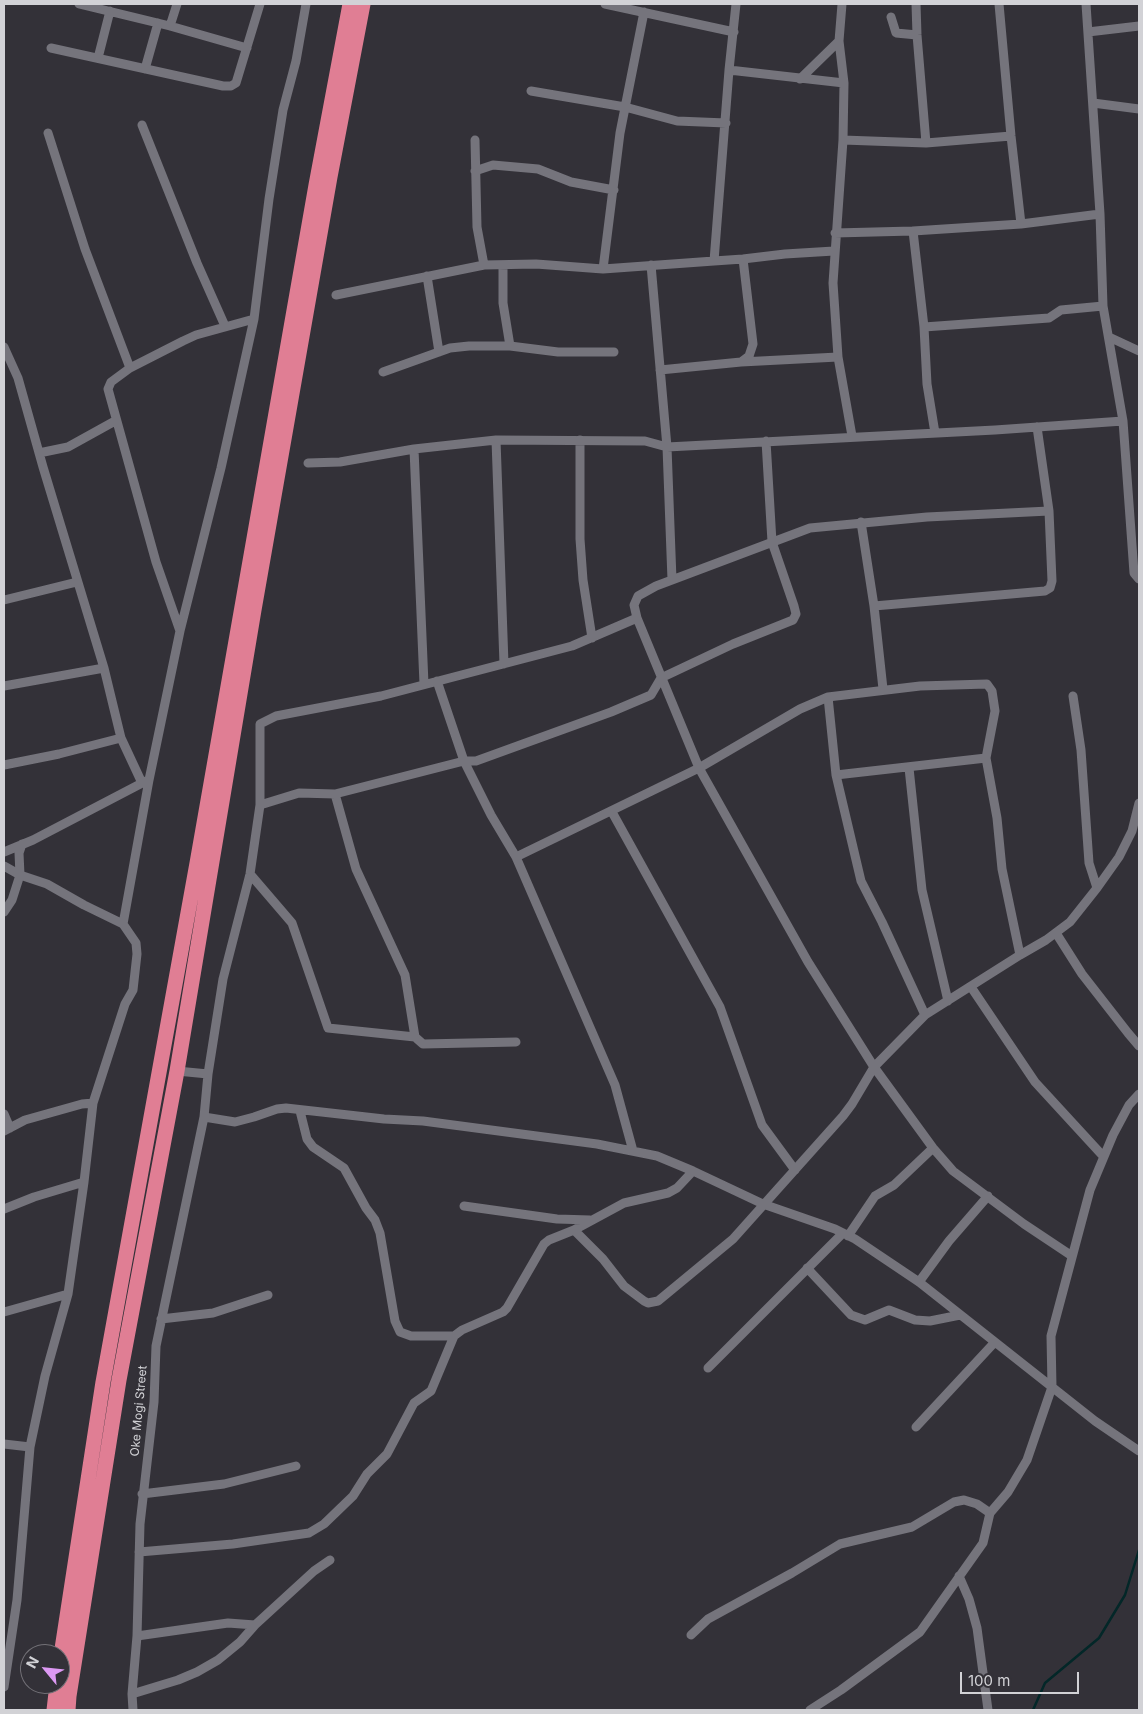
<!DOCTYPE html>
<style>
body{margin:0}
#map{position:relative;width:1143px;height:1714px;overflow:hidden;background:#333138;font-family:Inter,sans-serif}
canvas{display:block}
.frame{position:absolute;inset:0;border:5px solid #d2d2d6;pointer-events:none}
.north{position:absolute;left:20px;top:1644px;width:50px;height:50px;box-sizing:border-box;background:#333138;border:1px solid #737177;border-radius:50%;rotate:298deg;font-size:14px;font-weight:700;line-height:20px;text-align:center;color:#d2d2d6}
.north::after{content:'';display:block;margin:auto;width:18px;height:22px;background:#dd99f4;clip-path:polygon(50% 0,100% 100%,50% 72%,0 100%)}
.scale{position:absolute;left:960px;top:1672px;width:119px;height:22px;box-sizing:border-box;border:2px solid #d2d2d6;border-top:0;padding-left:6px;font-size:15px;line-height:18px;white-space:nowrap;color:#d2d2d6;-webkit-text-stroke:4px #333138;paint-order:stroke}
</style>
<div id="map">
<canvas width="1143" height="1714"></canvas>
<div class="frame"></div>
<div class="north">N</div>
<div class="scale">100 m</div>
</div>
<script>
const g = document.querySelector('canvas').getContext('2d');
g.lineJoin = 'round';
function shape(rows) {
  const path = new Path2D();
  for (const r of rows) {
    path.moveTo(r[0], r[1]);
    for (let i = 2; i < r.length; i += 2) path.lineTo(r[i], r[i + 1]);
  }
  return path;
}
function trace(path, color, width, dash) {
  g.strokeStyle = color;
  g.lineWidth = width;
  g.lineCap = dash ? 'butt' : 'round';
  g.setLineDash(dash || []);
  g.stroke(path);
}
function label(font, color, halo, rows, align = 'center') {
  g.font = font + ' Inter,sans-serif';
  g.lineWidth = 4.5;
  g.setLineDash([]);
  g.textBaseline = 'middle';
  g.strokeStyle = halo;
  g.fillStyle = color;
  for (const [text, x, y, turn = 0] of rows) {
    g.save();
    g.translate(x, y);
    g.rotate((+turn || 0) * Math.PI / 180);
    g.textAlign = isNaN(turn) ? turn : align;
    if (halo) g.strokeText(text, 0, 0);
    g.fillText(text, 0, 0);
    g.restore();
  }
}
trace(shape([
 [1033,1710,1045,1683,1099,1638,1125,1595,1139,1550]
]), '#032728', 2.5);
trace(shape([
 [79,4,170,26,247,48],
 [605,4,734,32],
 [842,4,839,41,844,83,843,140,833,283,838,357,852,436],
 [916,4,917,35,926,143],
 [999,4,1011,136,1021,224],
 [1086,4,1100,214,1103,306,1123,421,1134,573,1139,579],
 [891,17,896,33,917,35],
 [170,26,177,4],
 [1088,32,1139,26],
 [51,48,223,86,231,86,236,83,260,4],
 [98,58,110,11],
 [145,69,158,23],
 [729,70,844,83],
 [800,79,839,41],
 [531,91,625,107,677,121,726,123],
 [1093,103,1139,109],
 [142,125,197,263,225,326],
 [48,133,85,249,130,368],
 [475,140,477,227,484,265],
 [843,140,926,143,1011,136],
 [475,171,493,165,538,169,571,182,614,190],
 [913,231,924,327,927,384,935,433],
 [835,233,913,231,1021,224,1100,214],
 [714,261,743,259,785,254,834,251],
 [503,265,503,303,510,346],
 [651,265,667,447,672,580],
 [603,269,620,133,644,12],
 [427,276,439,352],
 [336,295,484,265,536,264,603,269,714,261,729,70,736,4],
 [924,327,1049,318,1061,310,1103,306],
 [1109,337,1139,351],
 [4,347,18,378,43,467,104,668,121,738,142,783],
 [741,362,838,357],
 [660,370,741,362,749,356,753,344,743,259],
 [383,372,450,348,469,346,510,346,558,352,614,352],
 [496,440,504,664],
 [580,440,580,539,583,580,592,638],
 [414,449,424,684],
 [39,453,68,447,115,421],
 [308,463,340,462,414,449,496,440,645,441,667,447,995,430,1123,421],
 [1049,511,927,517,810,528,656,586,638,596,634,605,637,618,699,768,808,962,874,1067,933,1148,953,1171,1024,1224,1072,1256],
 [861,522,874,606,883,689],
 [4,600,77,582],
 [874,606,1045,591,1050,588,1052,581,1049,511,1037,427],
 [180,631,156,562,108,389,111,382,130,368,183,341,196,335,254,319],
 [437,681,464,761,491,815,516,857,615,1085,633,1151],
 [4,686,104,668],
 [1073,696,1081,750,1089,863,1097,888],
 [828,697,836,775,861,881,882,922,925,1015],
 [4,765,59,754,121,738],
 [909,768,922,890,948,1001],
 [836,775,986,758],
 [260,805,299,793,335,794],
 [612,812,720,1007,762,1125,795,1170],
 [4,852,33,840,146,781],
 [516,857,699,768,800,709,828,697,920,686,987,684,992,691,995,711,986,758,997,818,1002,869,1020,955],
 [4,866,20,875,47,884,84,905,123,924],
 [250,874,292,923,328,1028,415,1037,423,1044,516,1042],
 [4,912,12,900,20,875,19,853,22,844],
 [1056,933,1082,974,1128,1033,1139,1046],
 [971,987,1035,1082,1103,1156],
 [415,1037,405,975,356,869,335,794,464,761,476,761,611,712,651,695,661,678,733,644,793,620,796,614,794,606,772,542,766,441],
 [177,1071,208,1074],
 [300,1111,307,1139,313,1147,344,1168,366,1208,375,1220,380,1233,395,1321,400,1332,411,1336,454,1336],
 [4,1114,10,1128],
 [204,1117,235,1122,254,1117,277,1109,286,1108,384,1119,423,1121,597,1144,657,1156,693,1171,763,1204,835,1229,855,1239,919,1282,1095,1421,1139,1451],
 [4,1131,25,1120,82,1104,93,1103],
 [464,1206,557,1219,590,1220],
 [4,1209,34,1197,84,1182],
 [574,1230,603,1259,624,1286,644,1301,648,1303,658,1301,733,1239,843,1116,852,1104,874,1067,925,1015,1020,955,1046,940,1070,922,1097,888,1119,857,1132,831,1139,803],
 [848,1236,875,1196,894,1185,933,1148],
 [807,1268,851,1315,865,1320,889,1310,915,1320,930,1321,960,1315],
 [919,1282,949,1241,988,1196],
 [4,1312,68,1294],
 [161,1319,213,1313,268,1295],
 [708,1368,843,1233],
 [916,1427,994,1343],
 [4,1444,30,1447],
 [142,1494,224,1484,296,1466],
 [139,1552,233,1544,309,1533,324,1524,353,1496,367,1474,387,1454,414,1403,431,1391,454,1336,462,1330,503,1312,507,1308,544,1244,549,1240,574,1230,624,1203,668,1193,677,1188,693,1171],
 [959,1576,969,1599,977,1628,988,1710],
 [691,1635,708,1619,792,1573,840,1544,912,1527,954,1502,964,1500,977,1504,990,1513],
 [137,1636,228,1623,255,1625],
 [4,1687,17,1600,30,1447,45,1376,68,1294,84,1182,93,1103,125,1004,133,990,137,954,136,943,123,924,149,780,180,631,221,468,254,319,269,199,283,110,296,61,306,4],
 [132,1694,178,1680,197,1672,218,1660,240,1642,255,1625,314,1571,330,1560],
 [133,1710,132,1694,137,1636,140,1524,154,1402,156,1346,204,1117,208,1074,223,979,250,874,260,805,260,724,276,716,381,696,572,646,637,618],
 [810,1710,841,1690,920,1632,983,1543,990,1513,1008,1492,1027,1460,1052,1387,1051,1336,1090,1190,1113,1135,1129,1105,1139,1094]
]), '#75747c', 9);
trace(shape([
 [60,1662,103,1382,197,863,316,185,350,4],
 [54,1710,57,1684],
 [68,1710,69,1696,119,1380,177,1071,254,610,330,177,363,4]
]), '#e07e94', 15);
label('12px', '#d2d2d6', '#333138', [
 ["Oke Mogi Street",139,1411,-85]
]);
</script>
